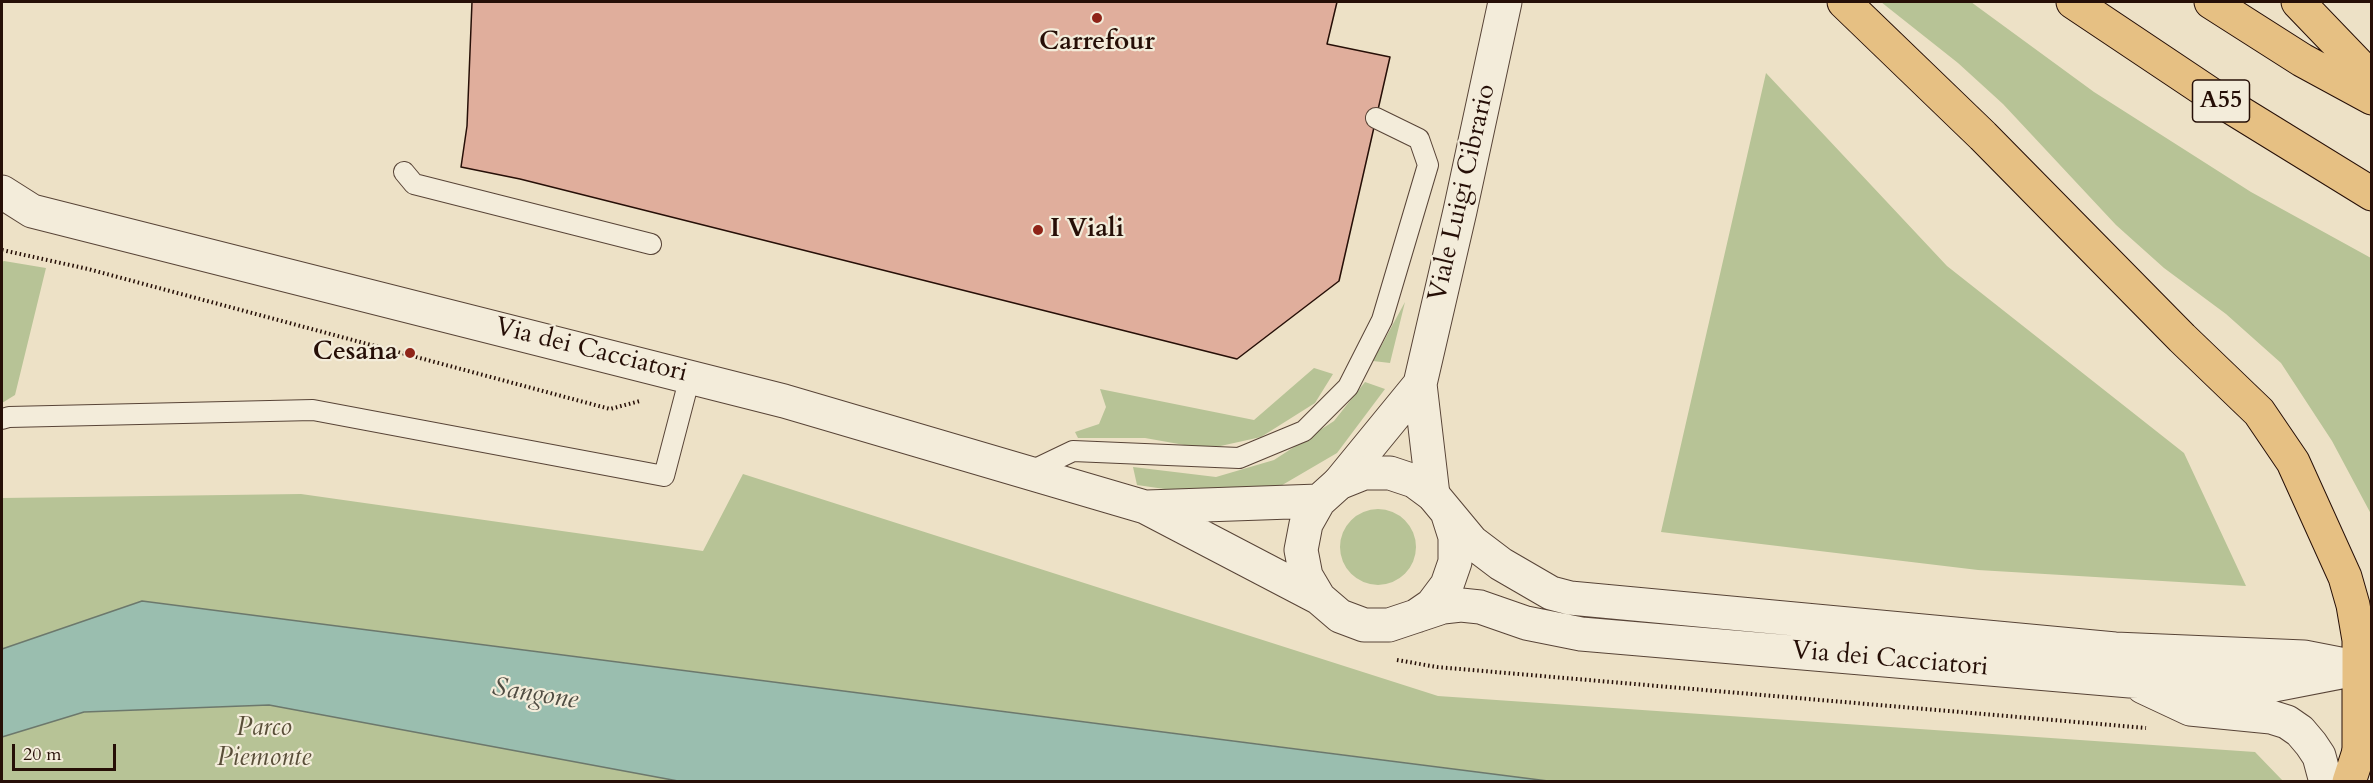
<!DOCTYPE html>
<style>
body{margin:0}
#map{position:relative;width:2373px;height:783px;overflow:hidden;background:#ede1c6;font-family:Cardo,serif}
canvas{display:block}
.frame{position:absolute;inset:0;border:3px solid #260f07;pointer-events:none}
.scale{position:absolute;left:12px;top:744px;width:104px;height:27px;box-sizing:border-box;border:3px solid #260f07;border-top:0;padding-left:8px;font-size:18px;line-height:21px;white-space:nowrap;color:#260f07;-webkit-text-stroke:4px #f3ecda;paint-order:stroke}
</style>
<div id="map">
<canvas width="2373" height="783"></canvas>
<div class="frame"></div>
<div class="scale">20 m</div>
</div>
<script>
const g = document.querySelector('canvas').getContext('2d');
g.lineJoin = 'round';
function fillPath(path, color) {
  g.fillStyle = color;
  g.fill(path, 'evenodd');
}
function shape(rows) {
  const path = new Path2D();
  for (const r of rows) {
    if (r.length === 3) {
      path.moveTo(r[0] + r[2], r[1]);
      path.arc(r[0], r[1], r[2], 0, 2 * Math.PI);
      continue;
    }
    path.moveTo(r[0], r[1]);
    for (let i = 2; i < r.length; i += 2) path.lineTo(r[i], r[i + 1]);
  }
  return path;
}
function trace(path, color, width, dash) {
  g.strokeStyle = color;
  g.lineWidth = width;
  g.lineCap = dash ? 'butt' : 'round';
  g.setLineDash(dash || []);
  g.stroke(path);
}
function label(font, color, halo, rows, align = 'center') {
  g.font = font + ' Cardo,serif';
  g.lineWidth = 4.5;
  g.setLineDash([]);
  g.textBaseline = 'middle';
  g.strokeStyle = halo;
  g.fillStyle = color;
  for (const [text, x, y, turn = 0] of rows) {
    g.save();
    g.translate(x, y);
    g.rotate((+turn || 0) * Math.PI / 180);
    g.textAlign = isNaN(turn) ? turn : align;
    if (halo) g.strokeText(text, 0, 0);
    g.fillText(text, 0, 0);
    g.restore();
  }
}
fillPath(shape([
 [1881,2,1971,2,2094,92,2251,192,2371,258,2371,514,2332,441,2281,363,2226,314,2164,268,2116,225,2003,104,1958,63],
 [1766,73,1947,266,2184,453,2246,586,1978,570,1661,532],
 [4,261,46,268,15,395,2,403,2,262],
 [1405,302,1390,363,1373,361],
 [1314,368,1333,374,1315,403,1261,437,1207,449,1145,438,1078,438,1075,432,1099,424,1106,407,1100,389,1254,420],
 [1365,382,1385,389,1337,453,1272,491,1220,497,1137,485,1133,467,1216,477,1274,460,1334,421],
 [743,474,1438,696,2255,752,2283,781,1548,781,142,601,2,649,2,498,301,494,703,551],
 [1378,547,38],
 [269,705,678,781,2,782,2,737,84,712]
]), '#b7c396');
const water = shape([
 [142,601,1280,747,1548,781,678,781,269,705,84,712,2,737,2,649,142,601]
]);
fillPath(water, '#9abeaf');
trace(water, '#6c786c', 1.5);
const building = shape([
 [472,2,1337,2,1327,44,1390,57,1339,281,1237,359,520,179,461,167,467,126,472,2]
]);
fillPath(building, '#e0ae9c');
trace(building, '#260f07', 1.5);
const service = shape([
 [404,172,414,184,651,244],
 [2,419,9,417,313,410,664,476,687,388,694,378],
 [1027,473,1073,451,1239,458,1304,431,1348,387,1382,320,1428,165,1419,139,1376,118]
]);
const minor = shape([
 [1339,483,1420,384],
 [1433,495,1420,384,1460,211,1505,2]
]);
const tertiary = shape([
 [2,192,32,211,784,401,1145,507,1319,598,1340,616,1364,625,1389,625,1443,607,1461,605,1480,607,1526,623,1581,634,2130,681,2274,685,2372,666],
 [1147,507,1319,501],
 [1319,598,1306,576,1301,550,1306,524,1319,501,1339,483,1364,473,1390,473,1414,481,1433,495,1472,542,1501,564,1551,593,1570,598,2115,649,2304,657,2345,665],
 [1416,616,1432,605,1447,585,1455,562,1455,537,1448,515],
 [2143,687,2190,709,2271,717,2287,722,2300,731,2311,744,2319,756,2326,782]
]);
const primary = shape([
 [2349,782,2368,724]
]);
const motorway = shape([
 [1844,2,1983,136,2182,338,2259,412,2293,462,2345,577,2353,605,2359,640,2359,752],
 [2073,2,2221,101,2372,194],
 [2211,2,2302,60,2372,98],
 [2298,2,2372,79]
]);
trace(service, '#584437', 22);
trace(minor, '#584437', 35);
trace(tertiary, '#584437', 35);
trace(primary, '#260f07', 35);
trace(motorway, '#260f07', 35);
trace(shape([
 [2,250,88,269,610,409,640,401],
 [1397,660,1437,667,2146,728]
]), '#260f07', 4, [1.5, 3]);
trace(service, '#f3ecda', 20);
trace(minor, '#f3ecda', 33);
trace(tertiary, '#f3ecda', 33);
trace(primary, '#e6c083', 33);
trace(motorway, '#e6c083', 33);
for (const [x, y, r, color] of [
 [1097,18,6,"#8f2418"],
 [1038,230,6,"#8f2418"],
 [410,353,6,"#8f2418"]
]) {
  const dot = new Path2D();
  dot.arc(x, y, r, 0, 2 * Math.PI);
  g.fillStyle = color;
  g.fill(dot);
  trace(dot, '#f3ecda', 2);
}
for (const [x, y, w] of [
 [2221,101,57]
]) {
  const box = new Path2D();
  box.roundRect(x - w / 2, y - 21, w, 42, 4.5);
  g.fillStyle = '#f3ecda';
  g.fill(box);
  trace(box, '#260f07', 1.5);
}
label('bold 24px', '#260f07', null, [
 ["A55",2221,101]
]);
label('bold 26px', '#260f07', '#f3ecda', [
 ["Carrefour",1097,43],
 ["I Viali",1050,230,"left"],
 ["Cesana",398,353,"right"]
]);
label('26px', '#260f07', '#f3ecda', [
 ["Viale Luigi Cibrario",1463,193,-77],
 ["Via dei Cacciatori",591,351,14],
 ["Via dei Cacciatori",1890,660,5]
]);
label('italic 26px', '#594e39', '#f3ecda', [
 ["Parco",264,729],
 ["Piemonte",264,759]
]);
label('italic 27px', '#4f4c42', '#f3ecda', [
 ["Sangone",535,695,9]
]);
</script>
